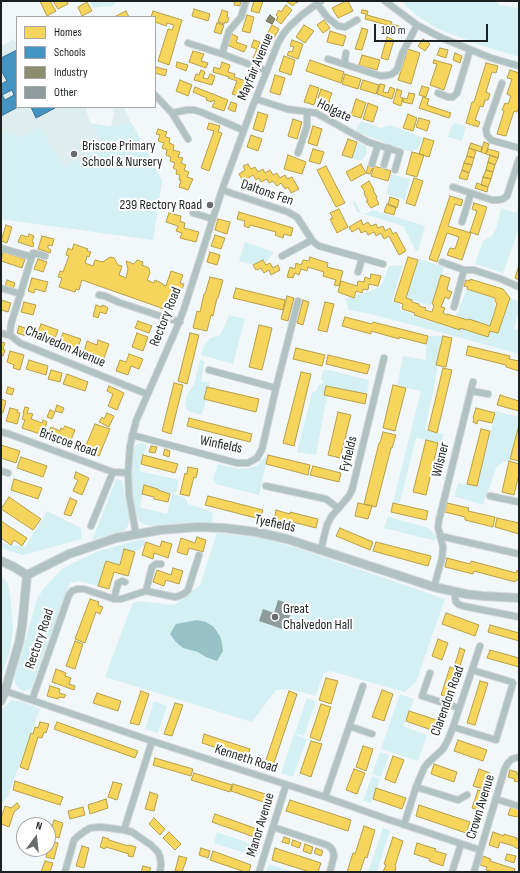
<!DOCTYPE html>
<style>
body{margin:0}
#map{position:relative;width:520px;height:873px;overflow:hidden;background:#f2f8f9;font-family:"Sofia Sans Condensed",sans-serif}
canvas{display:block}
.frame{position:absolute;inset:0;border:2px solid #1d2122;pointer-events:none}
.legend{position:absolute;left:16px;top:16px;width:140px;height:92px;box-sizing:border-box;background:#fff;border:1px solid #a5a6a7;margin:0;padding:5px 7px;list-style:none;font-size:12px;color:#1d2122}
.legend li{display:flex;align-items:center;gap:8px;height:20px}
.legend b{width:20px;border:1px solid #a5a6a7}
.north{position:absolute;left:16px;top:817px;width:40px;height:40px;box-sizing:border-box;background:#fff;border:1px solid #a5a6a7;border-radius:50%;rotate:15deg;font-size:11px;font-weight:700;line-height:16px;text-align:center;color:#1d2122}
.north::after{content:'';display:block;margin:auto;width:14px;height:18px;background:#686c6d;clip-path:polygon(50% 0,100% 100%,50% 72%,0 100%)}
.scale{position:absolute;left:374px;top:24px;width:114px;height:18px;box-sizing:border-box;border:2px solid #1d2122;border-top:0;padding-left:5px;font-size:12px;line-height:14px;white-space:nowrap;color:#1d2122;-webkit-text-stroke:3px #fff;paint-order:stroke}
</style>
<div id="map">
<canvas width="520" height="873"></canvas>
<div class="frame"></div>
<ul class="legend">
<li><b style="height:11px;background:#f6d55c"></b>Homes</li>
<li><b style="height:11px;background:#4393c3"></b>Schools</li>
<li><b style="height:11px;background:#8c8c6e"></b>Industry</li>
<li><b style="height:11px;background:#8e9c9d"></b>Other</li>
</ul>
<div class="north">N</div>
<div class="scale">100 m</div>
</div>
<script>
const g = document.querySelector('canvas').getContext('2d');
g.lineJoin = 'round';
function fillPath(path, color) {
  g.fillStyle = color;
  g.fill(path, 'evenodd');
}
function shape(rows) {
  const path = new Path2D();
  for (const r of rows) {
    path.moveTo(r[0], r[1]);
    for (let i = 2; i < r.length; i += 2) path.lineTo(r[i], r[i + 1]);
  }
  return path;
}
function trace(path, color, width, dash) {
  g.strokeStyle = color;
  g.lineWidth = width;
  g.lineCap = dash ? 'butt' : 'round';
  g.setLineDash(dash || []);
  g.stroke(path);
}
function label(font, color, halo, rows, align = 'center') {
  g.font = font + ' "Sofia Sans Condensed",sans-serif';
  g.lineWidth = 4;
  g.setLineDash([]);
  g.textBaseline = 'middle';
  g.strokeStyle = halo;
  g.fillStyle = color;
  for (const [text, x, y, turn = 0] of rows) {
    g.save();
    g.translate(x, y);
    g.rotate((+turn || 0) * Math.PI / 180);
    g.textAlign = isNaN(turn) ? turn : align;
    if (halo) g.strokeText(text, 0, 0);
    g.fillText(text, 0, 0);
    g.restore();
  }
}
fillPath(shape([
 [14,39,17,45,17,107,89,107,86,109,90,123,111,127,114,113,112,110,118,107,123,107,162,181,153,240,1,219,1,46]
]), '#deedee');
fillPath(shape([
 [89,1,118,1,111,7,104,6,94,8],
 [401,1,497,1,499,5,519,8,519,57,483,46,436,28,415,14],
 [361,121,381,128,390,125,423,138,418,149,411,151,406,151,355,131],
 [90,123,111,127,132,123,162,181,153,240,1,219,1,130,21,137,41,127,64,167,106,146],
 [455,123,466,126,462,141,448,137,451,127],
 [357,142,366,146,367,153,362,160,356,160,352,158],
 [391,174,410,179,405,200,386,194],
 [355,201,361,213,365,214,373,210,425,226,418,251,416,251,403,226,357,212,353,202],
 [519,203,519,229,503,273,475,264,483,241,492,236,497,227,501,208,516,213],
 [245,242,274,252,266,262,263,260,253,265,239,261],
 [419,259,444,267,431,306,406,298],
 [403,265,392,301,400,304,400,310,413,314,413,316,459,330,460,328,490,331,498,333,510,298,519,301,519,311,514,328,519,331,519,354,432,330,366,313,349,310,345,299,371,291,382,284,389,266],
 [467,289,493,298,495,308,490,326,456,316],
 [229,315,245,319,233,364,201,355,204,346,210,338,220,335,224,328],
 [428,336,443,336,433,393,425,429,443,434,442,443,416,438,400,502,393,503,421,391,397,386,403,356,426,360,426,344],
 [200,360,205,361,201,381,210,383,209,387,207,387,204,399,206,400,202,415,188,411,185,405,187,394,194,385],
 [324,369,369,380,367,394,326,386,324,395,327,396,316,455,297,452,312,393,316,391,318,386,324,382,321,379],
 [496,411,519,417,519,425,510,459,497,466,483,505,454,496,458,483,477,486],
 [141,443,147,445,144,454,143,455,139,471,179,480,176,493,170,494,158,490,158,489,144,486,140,507,167,514,172,494,184,497,188,504,202,508,213,513,212,524,182,523,153,526,143,524,139,521,136,512,132,494,131,468,133,448,136,445],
 [266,456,266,464,259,495,216,484,213,479,218,464,240,469,249,468,258,465],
 [116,479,122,481,129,517,129,522,128,526,125,530,122,532,92,540],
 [47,511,81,528,82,539,23,555,1,548,1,543,25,547],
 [388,517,426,527,431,530,435,535,436,541,384,528],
 [217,533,264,538,306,551,445,599,416,682,405,692,330,671,323,674,316,696,288,689,276,690,252,722,105,677,131,607,133,603,140,601,174,605,200,585],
 [143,539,146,544,135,552,124,549,120,565,106,561,98,586,79,581,70,583,31,689,25,691,19,689,15,683,15,676,37,599,44,588,62,569,75,562,101,550],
 [1,575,8,584,11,603,13,630,10,651,1,677],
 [400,694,414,699,403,726,427,735,418,761,381,749],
 [307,698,316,701,304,736,295,733],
 [12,700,23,702,40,709,8,796,4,802,1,801,1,712,2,709],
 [154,701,167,706,158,733,145,729],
 [294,734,307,739,293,777,281,773],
 [380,752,389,755,381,777,372,774],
 [372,776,380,779,371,803,363,801],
 [383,828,390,830,377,872,368,872],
 [217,832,260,847,257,857,214,843],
 [269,864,292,872,266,872]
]), '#d5f0f3');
fillPath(shape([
 [197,620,206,622,214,627,221,638,223,651,217,661,206,657,198,652,183,648,176,642,170,634,176,624]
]), '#97c1c5');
const homes = shape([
 [40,1,50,1,56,11,47,16,40,1],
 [53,1,67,1,68,4,58,9,53,1],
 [234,1,241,1,240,6,234,5,235,1,234,1],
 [254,1,263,1,259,13,251,11,254,1],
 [288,1,299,1,297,3,296,2,293,6,287,2,288,1],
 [346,1,348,1,353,11,338,18,332,8,346,1],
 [87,2,92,11,82,16,78,7,87,2],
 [286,5,292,10,281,24,276,20,278,17,276,15,279,10,281,12,286,5],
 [194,9,210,14,208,21,192,16,194,9],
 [222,10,228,12,227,17,229,18,227,23,225,22,224,24,218,22,222,10],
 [362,10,368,11,367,15,392,22,391,24,399,26,398,28,365,19,366,14,361,13,362,10],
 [126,11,129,17,114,17,126,11],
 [153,11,182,20,169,65,158,61,168,29,172,30,174,25,167,23,166,26,155,22,155,17,151,17,153,11],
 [247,15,254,17,250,33,242,31,247,15],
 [324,20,330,28,323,33,317,25,324,20],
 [217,23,224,25,221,34,214,32,217,23],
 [272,25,279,29,270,45,263,42,272,25],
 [304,25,314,31,305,43,296,37,304,25],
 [362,28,368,30,362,50,355,49,362,28],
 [330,31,346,36,343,46,327,42,330,31],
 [232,34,238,37,236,42,247,46,244,52,227,45,232,34],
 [387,37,394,40,388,60,381,58,387,37],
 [423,39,430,44,425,51,418,46,423,39],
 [254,40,260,42,258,48,267,51,262,62,253,58,257,49,251,47,254,40],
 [292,40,303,44,298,59,287,55,289,51,292,52,294,47,290,46,292,40],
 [440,48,448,50,446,58,437,55,440,48],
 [408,49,420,53,411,84,398,80,408,49],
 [193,51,204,54,201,61,208,63,206,68,189,62,193,51],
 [455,53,462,56,460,63,453,60,455,53],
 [362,55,380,60,377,70,359,65,362,55],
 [284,56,295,60,291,75,279,71,284,56],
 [310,60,344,72,341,83,306,71,310,60],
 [434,60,452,65,444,90,430,85,437,64,433,63,434,60],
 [177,62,188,65,186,71,176,67,177,62],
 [222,62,230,65,228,72,235,74,234,77,246,81,241,97,232,94,237,81,228,78,229,77,213,72,214,67,220,69,222,62],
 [486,63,498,66,496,73,492,72,486,92,490,94,488,100,485,100,483,107,480,106,475,120,480,122,478,127,466,123,472,102,474,102,486,63],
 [156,67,167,70,165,76,155,73,156,67],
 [201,70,205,72,203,78,208,79,210,74,215,76,212,85,194,80,196,74,199,75,201,70],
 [510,70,519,73,519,92,518,95,519,95,519,107,517,112,514,111,506,136,497,134,504,111,502,110,505,103,508,104,511,96,507,94,512,79,507,78,510,70],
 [345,74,361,79,358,89,342,84,345,74],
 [275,75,285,78,280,95,270,92,275,75],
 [180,80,192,85,188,96,176,91,180,80],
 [363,80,379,85,376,94,360,89,363,80],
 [380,84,385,85,383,92,388,93,390,87,395,89,392,99,377,94,380,84],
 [310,85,319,88,314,105,304,102,310,85],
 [422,86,429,88,426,97,419,95,422,86],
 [195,87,228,100,224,111,212,107,215,101,213,100,212,102,206,100,207,98,193,92,195,87],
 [321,89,332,93,329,101,330,101,327,111,318,107,321,99,318,98,321,89],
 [397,89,402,91,400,97,403,98,401,106,393,103,397,89],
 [409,93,415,94,412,104,403,102,404,98,407,99,409,93],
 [423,97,429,99,427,105,451,113,449,118,419,108,423,97],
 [356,99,366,103,361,118,351,115,356,99],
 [231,102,237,104,235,112,228,109,231,102],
 [368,103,378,107,373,122,363,119,368,103],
 [258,112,268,115,263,132,253,129,258,112],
 [408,114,417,118,413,131,403,128,408,114],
 [419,118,430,121,427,131,416,127,419,118],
 [293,119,302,122,297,139,288,136,293,119],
 [209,123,220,126,218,132,222,133,209,171,201,168,214,131,207,129,209,123],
 [313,126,322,129,317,146,308,143,313,126],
 [158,129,167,132,165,137,170,138,169,143,174,145,173,150,180,152,178,157,183,158,181,163,186,165,184,170,189,172,187,177,193,179,188,190,179,187,181,180,179,180,180,175,176,174,177,170,173,168,175,163,170,161,171,157,166,155,167,150,162,148,164,143,158,141,160,135,156,134,158,129],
 [251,135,262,139,258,151,247,147,251,135],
 [424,138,434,141,429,157,419,154,424,138],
 [348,139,357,142,352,158,342,155,348,139],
 [484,142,489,144,486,154,481,152,484,142],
 [471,143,482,147,481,152,469,148,471,143],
 [469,148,476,151,474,158,467,156,469,148],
 [313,149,324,152,320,164,309,161,313,149],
 [488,149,499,152,498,158,486,154,488,149],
 [412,152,424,155,417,177,406,174,412,152],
 [288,155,306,162,302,174,284,169,288,155],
 [490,155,498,158,495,165,488,162,490,155],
 [467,156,474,158,472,165,464,163,467,156],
 [488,162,495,165,493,172,486,170,488,162],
 [464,163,472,165,469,173,462,170,464,163],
 [248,164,251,169,255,167,258,172,263,169,265,173,270,170,273,175,277,173,280,178,285,175,287,179,292,177,299,189,291,193,288,187,285,189,281,183,277,186,273,181,269,183,267,179,261,182,259,178,256,180,253,175,243,181,239,174,245,170,243,166,248,164],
 [361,164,366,173,351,181,346,172,361,164],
 [326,166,345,203,336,207,317,170,326,166],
 [368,166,373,167,370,174,366,173,368,166],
 [374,166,380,168,381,166,385,167,384,169,391,171,388,181,371,176,374,166],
 [462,170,469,173,467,180,459,178,462,170],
 [486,170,493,172,491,179,483,177,486,170],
 [483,177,491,179,488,187,481,185,483,177],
 [414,178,423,181,415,206,406,203,414,178],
 [369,181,374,190,373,190,377,197,376,198,379,204,371,208,366,201,368,201,364,193,365,192,361,186,369,181],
 [477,183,488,187,487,192,475,188,477,183],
 [450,196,463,200,461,206,455,204,448,226,471,233,462,260,447,255,450,248,455,249,459,237,447,233,437,262,429,259,450,196],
 [390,197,399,200,397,208,388,205,390,197],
 [474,203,487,207,478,235,470,232,477,211,472,209,474,203],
 [387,204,396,207,394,215,384,212,387,204],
 [339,209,348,227,337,233,330,219,333,218,330,213,339,209],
 [239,212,293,228,291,236,284,234,283,238,275,235,276,232,250,225,249,228,244,226,245,221,237,219,239,212],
 [169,213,181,216,180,221,185,223,184,228,199,232,196,242,180,238,182,233,176,231,178,226,166,222,169,213],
 [218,219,230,222,227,234,215,230,218,219],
 [361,220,363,225,368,222,371,226,376,224,378,228,383,226,385,231,390,228,393,234,396,232,406,251,399,255,389,236,384,239,381,233,376,236,374,232,368,235,366,231,361,233,359,228,352,232,349,227,361,220],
 [6,225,12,227,7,243,1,241,6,225],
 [29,234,34,236,32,242,34,243,33,247,18,242,21,235,28,237,29,234],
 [215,235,225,238,221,249,211,246,215,235],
 [42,236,54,239,52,246,48,245,48,248,51,250,50,253,38,249,42,236],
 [74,244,88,249,87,251,91,252,89,257,87,256,85,263,93,266,95,260,103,262,110,257,114,258,118,265,122,266,119,275,126,278,128,269,126,261,134,264,137,260,143,262,142,265,149,268,150,273,147,280,154,283,155,280,163,284,163,285,166,286,171,271,183,275,180,283,184,284,180,294,178,293,173,306,167,310,82,280,79,290,76,289,75,292,59,287,62,278,58,277,60,271,63,272,69,256,66,255,68,248,72,250,74,244],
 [3,252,25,259,22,268,1,261,3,252],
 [210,252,220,255,217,265,207,262,210,252],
 [310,257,328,263,327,267,343,271,339,286,334,285,336,280,323,276,324,272,308,267,307,271,301,269,299,275,295,273,293,278,287,277,290,267,295,269,296,263,301,265,303,260,309,261,310,257],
 [408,257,418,260,406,298,412,300,412,302,419,304,419,306,426,308,425,310,432,312,434,305,432,304,441,275,450,278,447,290,452,292,449,299,445,297,441,307,445,308,443,313,447,315,447,314,468,320,469,319,490,326,497,304,495,301,495,298,467,289,468,287,464,286,466,280,470,281,470,279,503,289,510,298,498,333,490,331,488,337,460,328,460,330,414,315,415,313,402,309,403,304,394,301,408,257],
 [38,259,47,262,43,272,34,269,38,259],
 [263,260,266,265,270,263,273,268,278,265,280,270,271,275,269,270,264,273,261,268,256,270,253,265,263,260],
 [519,265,519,280,515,278,519,265],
 [371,274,381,276,378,286,369,284,368,290,363,289,362,293,356,291,354,298,338,292,341,281,357,286,358,281,364,282,365,277,370,279,371,274],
 [210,277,223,280,218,298,217,298,213,316,211,315,207,331,193,328,197,311,200,312,204,294,205,294,210,277],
 [32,278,48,282,45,292,35,289,34,293,28,291,32,278],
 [7,280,15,283,13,289,5,287,7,280],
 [236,288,285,300,283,310,233,298,236,288],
 [287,296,294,298,288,321,281,319,287,296],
 [1,300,11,303,8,312,1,310,1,300],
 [303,300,309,302,303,325,297,323,303,300],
 [24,302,36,305,33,315,21,312,24,302],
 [325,302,334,304,327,332,318,330,325,302],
 [96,305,102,307,102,305,107,307,108,308,106,314,100,312,98,318,93,316,96,305],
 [345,317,372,324,373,322,428,336,426,344,399,337,399,339,371,331,371,334,342,326,345,317],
 [138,321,152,326,149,333,135,328,138,321],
 [41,324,58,330,54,341,37,335,41,324],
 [259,325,272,328,262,370,249,367,259,325],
 [19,326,28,329,26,336,17,333,19,326],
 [63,333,81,339,77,350,59,343,63,333],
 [137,333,148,337,143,351,132,347,137,333],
 [190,333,199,335,187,384,178,381,190,333],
 [443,336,452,338,446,367,436,365,443,336],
 [98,340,109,344,103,361,99,360,100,358,84,352,87,341,97,345,98,340],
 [1,342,5,343,3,349,5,350,3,356,1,356,1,342],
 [468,346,510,356,509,359,519,361,519,371,506,367,506,365,466,355,468,346],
 [296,348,325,355,322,366,293,359,296,348],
 [10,351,24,355,20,370,13,368,14,365,7,362,10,351],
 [129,354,143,359,139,369,131,366,128,375,116,371,120,360,126,362,129,354],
 [328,355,370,365,367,374,326,364,328,355],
 [29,360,48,366,46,375,26,369,29,360],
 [443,368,452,370,437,433,428,430,443,368],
 [51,370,62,373,60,382,48,379,51,370],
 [301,372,311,374,294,446,283,443,301,372],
 [67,374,88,382,85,391,63,384,67,374],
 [174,383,183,385,171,434,162,431,174,383],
 [393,385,406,388,395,431,383,428,393,385],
 [109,386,124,393,117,410,108,406,113,394,107,391,109,386],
 [326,386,367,394,365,404,324,395,326,386],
 [8,387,14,389,12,395,6,393,8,387],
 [207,387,259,399,256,412,204,399,207,387],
 [500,395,519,401,519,411,497,405,500,395],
 [1,399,6,401,3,413,1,412,1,399],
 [57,405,64,408,62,413,55,411,57,405],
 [25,407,29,408,27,413,33,414,31,419,42,423,43,420,47,422,43,435,22,428,25,420,22,419,24,414,23,413,25,407],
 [10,408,18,410,17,412,20,413,17,424,6,421,10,408],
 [476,408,495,413,492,423,478,420,477,424,473,422,474,419,473,418,476,408],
 [50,410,55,412,52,419,47,417,50,410],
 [338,412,351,415,340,458,328,455,338,412],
 [107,413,114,416,109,427,99,422,102,417,104,419,107,413],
 [189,418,252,434,250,442,187,426,189,418],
 [95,424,110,429,99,456,84,450,95,424],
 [519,425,519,461,510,459,519,425],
 [65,426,75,430,71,440,68,439,67,444,47,436,51,427,60,431,61,428,63,429,65,426],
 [481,429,490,431,477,486,467,484,481,429],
 [383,432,396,435,392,448,391,448,376,507,364,504,379,443,380,443,383,432],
 [426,440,438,443,426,495,413,492,426,440],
 [1,445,20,451,16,463,1,458,1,445],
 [151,446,157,447,155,453,149,452,151,446],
 [165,449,170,451,169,457,163,455,165,449],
 [143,455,178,464,175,473,141,464,143,455],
 [268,455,310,465,308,475,266,464,268,455],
 [21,457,47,466,43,477,17,468,21,457],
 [509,461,519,464,519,474,514,495,502,492,509,461],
 [313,466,341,473,339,482,310,475,313,466],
 [188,467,198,469,196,478,194,477,189,496,180,494,185,473,187,474,188,467],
 [76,472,89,478,82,495,73,491,78,480,74,478,76,472],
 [14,479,42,488,38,499,11,490,14,479],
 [144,485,158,489,158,490,170,494,168,502,154,499,154,497,142,494,144,485],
 [208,496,263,510,260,519,205,505,208,496],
 [9,497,41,519,33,530,1,509,9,497],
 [70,498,77,501,71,516,64,514,70,498],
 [358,503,372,506,368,519,355,516,358,503],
 [393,503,428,511,426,520,391,512,393,503],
 [447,503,469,508,468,511,495,517,493,527,465,520,465,517,445,512,447,503],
 [276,510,290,514,290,512,318,519,316,528,289,521,288,524,274,520,276,510],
 [497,518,519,523,519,534,495,527,497,518],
 [1,521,27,538,22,546,14,540,11,545,1,538,1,521],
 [340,528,373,542,370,550,336,536,340,528],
 [197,537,206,540,203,552,189,548,187,555,177,552,181,538,195,543,197,537],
 [162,541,172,544,168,558,154,553,153,559,142,555,146,542,160,547,162,541],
 [376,542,431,556,428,566,373,551,376,542],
 [124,549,135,552,128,576,114,572,109,589,98,586,106,561,120,565,124,549],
 [447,558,470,564,471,561,516,573,517,570,519,571,519,580,516,580,515,582,474,571,473,574,445,567,447,558],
 [173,568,183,571,179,584,166,580,164,586,153,582,157,570,171,575,173,568],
 [90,599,99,602,98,605,103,607,100,614,96,612,85,643,75,639,90,599],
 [446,613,479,625,475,636,442,624,446,613],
 [490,625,519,633,519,641,488,632,490,625],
 [438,639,448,643,442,660,432,656,438,639],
 [75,641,83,644,75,669,66,666,75,641],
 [460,648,465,650,460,666,455,664,460,648],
 [490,650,519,658,519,667,487,658,490,650],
 [450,667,461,671,452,698,441,695,450,667],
 [56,669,66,673,65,676,71,678,69,684,75,686,74,690,52,682,56,669],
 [326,678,338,681,331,704,319,700,326,678],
 [480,681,488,683,475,725,467,723,480,681],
 [50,686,60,689,59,693,66,695,64,698,59,697,58,699,47,696,50,686],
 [382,690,393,694,384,721,372,717,382,690],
 [141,691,149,694,139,725,130,723,141,691],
 [289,691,297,694,272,769,264,766,289,691],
 [97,693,121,701,118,711,93,703,97,693],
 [175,703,183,705,172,736,164,734,175,703],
 [321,704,331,707,320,741,310,737,321,704],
 [409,711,443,722,440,733,406,721,409,711],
 [40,722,49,724,46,733,44,732,42,738,38,737,28,770,20,767,31,733,33,734,35,727,38,728,40,722],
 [57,722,138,751,135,758,54,729,57,722],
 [204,734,250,749,247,758,202,743,204,734],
 [458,740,487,750,483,761,454,751,458,740],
 [311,741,322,744,311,777,300,773,311,741],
 [363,746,373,749,366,771,356,767,363,746],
 [393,756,404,760,395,783,385,779,393,756],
 [155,758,193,769,191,776,153,765,155,758],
 [434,764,457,772,454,782,431,774,434,764],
 [354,769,365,773,357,794,346,790,354,769],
 [479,769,490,773,484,789,473,786,479,769],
 [510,770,517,772,517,774,519,775,519,782,514,781,515,779,508,777,510,770],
 [194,773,232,785,230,792,191,780,194,773],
 [15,781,63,797,60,805,13,790,15,781],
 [113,782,122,784,117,800,108,797,113,782],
 [233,784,272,796,269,804,231,791,233,784],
 [376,788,406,798,402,809,373,799,376,788],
 [478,790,484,792,478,810,472,808,478,790],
 [150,792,158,795,154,811,145,809,150,792],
 [106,799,108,808,90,814,88,805,106,799],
 [290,800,351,820,348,831,286,811,290,800],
 [17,803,20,807,14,812,9,827,1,824,1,819,5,806,11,808,17,803],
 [419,805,470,822,466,833,416,816,419,805],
 [511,806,519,809,519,817,517,816,517,817,508,815,511,806],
 [83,807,85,815,70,819,68,811,83,807],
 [215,814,260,830,257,838,212,822,215,814],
 [154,818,165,829,160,835,149,824,154,818],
 [54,820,63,823,59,838,50,835,54,820],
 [364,826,375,830,367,858,365,857,360,872,347,872,353,853,355,854,364,826],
 [169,832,181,844,175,850,163,838,169,832],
 [493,832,504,836,504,834,517,838,517,840,519,840,519,849,514,847,514,846,500,842,498,848,489,845,493,832],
 [103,837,109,839,109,840,128,846,129,845,136,847,133,857,128,856,129,854,106,847,105,849,100,847,103,837],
 [284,837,290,839,289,844,282,842,284,837],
 [393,837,403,841,395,866,396,867,395,872,383,872,386,865,384,864,393,837],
 [293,840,301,843,299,848,291,845,293,840],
 [50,841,58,843,54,859,46,857,50,841],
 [417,843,436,849,435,851,446,854,443,866,429,861,430,859,414,854,417,843],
 [305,844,313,847,311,854,303,851,305,844],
 [82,846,89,848,84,868,76,866,82,846],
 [201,848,210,851,208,858,199,855,201,848],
 [275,848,321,863,318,872,310,872,272,860,275,848],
 [316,848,323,851,321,856,314,853,316,848],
 [213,851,251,865,249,872,245,872,210,860,213,851],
 [507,854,516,856,514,863,505,860,507,854],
 [179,856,187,858,182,872,175,871,179,856],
 [483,856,491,859,490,861,515,869,514,872,493,872,486,870,487,867,480,865,483,856],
 [45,861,53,863,50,872,41,872,45,861],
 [143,866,151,868,149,872,141,872,143,866]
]);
fillPath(homes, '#f6d55c');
trace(homes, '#b59f4b', 1);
const schools = shape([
 [17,50,17,107,18,107,1,116,1,84,7,81,2,72,1,73,1,58,17,50],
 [12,90,14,95,5,100,2,95,12,90],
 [31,107,55,107,55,108,36,118,31,107]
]);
fillPath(schools, '#4393c3');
trace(schools, '#387193', 1);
const industry = shape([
 [270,15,275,19,272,24,266,21,270,15]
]);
fillPath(industry, '#8c8c6e');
trace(industry, '#6b6c57', 1);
fillPath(shape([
 [278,600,294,605,285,630,259,621,263,609,274,613]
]), '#8e9c9d');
const minor = shape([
 [385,1,417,25,442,38,491,58,519,66],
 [317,4,328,18,338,26,345,27,357,20],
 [188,43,222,54,267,71],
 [346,53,345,58,345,62,347,65],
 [222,54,229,31,241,17,246,1],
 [328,59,381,76,389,75,392,74,396,71,398,67,402,54,417,25],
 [502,83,486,129,487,135,491,140,519,148],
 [438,93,448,97,453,97,457,93,470,50],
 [155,95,172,113,187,110,194,110,201,112,243,130],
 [256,99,287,109,316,113,368,142,400,152,395,170],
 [172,113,188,139],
 [298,153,307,126,307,112],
 [372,164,378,145],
 [384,165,389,148],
 [453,187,492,200,498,200,503,199,507,196,519,159],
 [222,190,288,212,295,216,297,217,312,240,316,244,319,246,383,264],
 [193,213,213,219],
 [462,222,471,193],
 [1,248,32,257],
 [45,256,33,253,11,324,10,333,11,336,20,343,147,394],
 [282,256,312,240],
 [442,262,464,270,474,270,501,279,519,287],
 [358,272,362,259],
 [1,288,21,294],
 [99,295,105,296,118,302,160,316,180,322],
 [454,307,464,270],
 [1,333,11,336],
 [209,370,276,388],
 [471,391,488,394],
 [1,432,9,434,113,472,128,473],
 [132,435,237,463,248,463,257,458,262,449,276,388,298,301],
 [1,471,8,473],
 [266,486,326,499,338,508],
 [490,496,519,502],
 [91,526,113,472],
 [136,534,129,495,128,473,130,446,136,421,177,327,184,309,222,190,252,108,278,43,284,33,290,26,303,14,321,1],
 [440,536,519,554],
 [321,549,327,525,331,517,349,496,352,490,384,358],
 [434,587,442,558,443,547,438,527,439,520,473,382],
 [146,591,152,567,156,564,161,564],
 [456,591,455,598,456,602,458,604,463,606,519,617],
 [114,599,118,583,122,581,125,582],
 [430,673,422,696,459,708],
 [5,691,152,741,325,797,384,818,480,850],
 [32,700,69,595,72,591,77,589,84,589,114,599,121,599,146,591,175,597,179,596,185,593,188,590,199,555],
 [349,726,372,734],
 [453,727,496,740,513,683,512,682,472,670],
 [416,787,458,800,467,795],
 [325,797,363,686],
 [496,799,518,806],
 [404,825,416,787,424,768,428,763,443,749,448,740,453,727,480,646],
 [273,827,327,845,331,848,333,851,334,856,330,872],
 [124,830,152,741],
 [65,872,74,840,77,837,85,831,90,828,101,827,124,830,132,832,151,845,158,852,160,857,161,864,160,872],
 [259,872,286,785],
 [452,872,461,844],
 [474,872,505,768,508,763,512,759,519,757]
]);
const tertiary = shape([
 [1,561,14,567,27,575],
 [27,575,69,554,116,538,160,530,198,527,224,528,256,532,287,539,434,587,466,594,483,596,519,598],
 [1,701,5,691,19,643,22,627,27,575]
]);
trace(minor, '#d1d5d6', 8);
trace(tertiary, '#d1d5d6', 10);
trace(minor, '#b1c2c3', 6);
trace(tertiary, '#b1c2c3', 8);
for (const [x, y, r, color] of [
 [74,154,4,"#686c6d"],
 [210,205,4,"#686c6d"],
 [275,617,4,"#686c6d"]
]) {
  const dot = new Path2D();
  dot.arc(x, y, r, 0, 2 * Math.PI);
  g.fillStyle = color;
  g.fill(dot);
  trace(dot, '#fff', 1.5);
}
label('14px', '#1d2122', '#fff', [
 ["Mayfair Avenue",256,67,-67],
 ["Holgate",334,111,26],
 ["Daltons Fen",267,193,19],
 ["Rectory Road",166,317,-68],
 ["Chalvedon Avenue",65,347,23],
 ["Briscoe Road",68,443,20],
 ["Winfields",221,445,12],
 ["Fyfields",349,454,-76],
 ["Wilsner",441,460,-76],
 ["Tyefields",275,524,12],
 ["Rectory Road",40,639,-71],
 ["Clarendon Road",448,701,-70],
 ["Kenneth Road",246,759,18],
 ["Crown Avenue",481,807,-73],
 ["Manor Avenue",261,825,-73]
]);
label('14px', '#1d2122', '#fff', [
 ["Briscoe Primary",82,146],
 ["School & Nursery",82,162],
 ["239 Rectory Road",202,205,"right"],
 ["Great",283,609],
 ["Chalvedon Hall",283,625]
], 'left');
</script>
